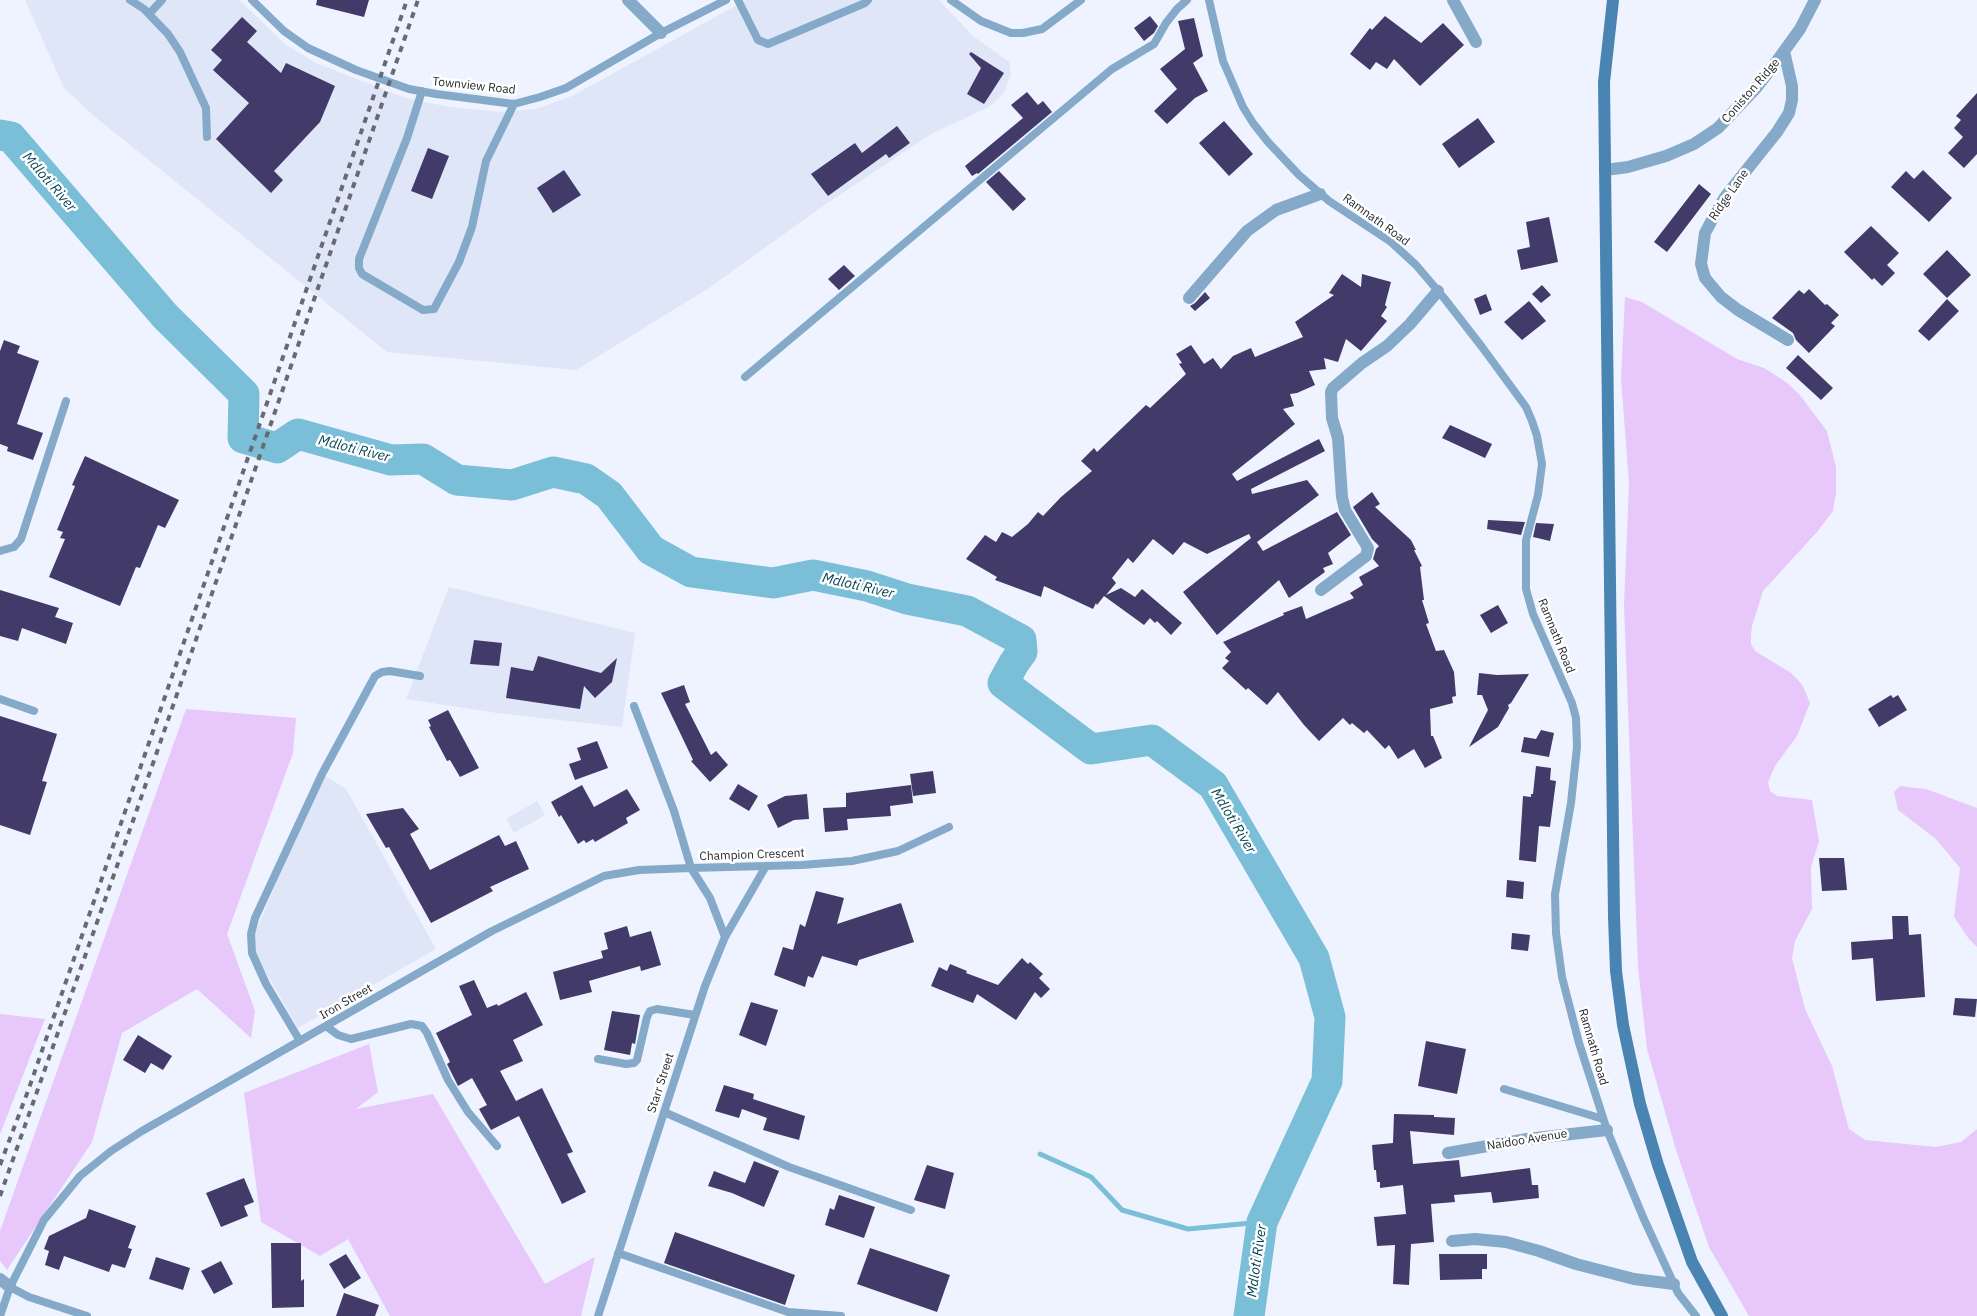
<!DOCTYPE html>
<style>
body{margin:0}
canvas{display:block;background:#eef3ff}
</style>
<canvas width="1977" height="1316"></canvas>
<script>
const g = document.querySelector('canvas').getContext('2d');
g.lineJoin = 'round';
function fillPath(path, color) {
  g.fillStyle = color;
  g.fill(path, 'evenodd');
}
function shape(rows) {
  const path = new Path2D();
  for (const r of rows) {
    path.moveTo(r[0], r[1]);
    for (let i = 2; i < r.length; i += 2) path.lineTo(r[i], r[i + 1]);
  }
  return path;
}
function trace(path, color, width, dash) {
  g.strokeStyle = color;
  g.lineWidth = width;
  g.lineCap = dash ? 'butt' : 'round';
  g.setLineDash(dash || []);
  g.stroke(path);
}
function label(font, color, halo, rows, align = 'center') {
  g.font = font + ' "IBM Plex Sans",sans-serif';
  g.lineWidth = 5;
  g.setLineDash([]);
  g.textBaseline = 'middle';
  g.strokeStyle = halo;
  g.fillStyle = color;
  for (const [text, x, y, turn = 0] of rows) {
    g.save();
    g.translate(x, y);
    g.rotate((+turn || 0) * Math.PI / 180);
    g.textAlign = isNaN(turn) ? turn : align;
    if (halo) g.strokeText(text, 0, 0);
    g.fillText(text, 0, 0);
    g.restore();
  }
}
fillPath(shape([
 [25,0,239,0,285,44,316,63,408,99,451,107,500,112,536,109,572,96,746,0,939,0,973,36,1009,62,1011,74,1004,93,989,107,931,134,820,208,709,288,576,370,387,352,94,116,64,88],
 [449,587,635,633,622,727,497,713,406,699],
 [322,774,346,789,436,949,298,1028,250,945],
 [537,801,545,815,514,833,506,819]
]), '#dee6f8');
fillPath(shape([
 [1625,297,1642,302,1737,359,1764,368,1786,382,1799,394,1827,431,1836,467,1836,493,1833,511,1817,532,1763,591,1752,626,1751,634,1751,644,1755,651,1791,673,1797,679,1803,686,1810,703,1797,736,1775,766,1768,782,1770,791,1777,796,1812,800,1819,841,1811,867,1812,909,1795,941,1792,958,1805,1009,1832,1066,1849,1129,1865,1140,1936,1147,1961,1142,1977,1129,1977,1316,1749,1316,1709,1247,1676,1150,1647,1049,1638,967,1624,605,1629,484,1621,378],
 [186,709,296,718,293,753,227,934,255,1011,251,1038,197,989,122,1033,92,1142,7,1270,0,1261,0,1231],
 [1900,786,1926,789,1977,808,1977,947,1969,939,1954,917,1960,868,1936,839,1898,810,1894,792],
 [0,1014,45,1019,0,1134],
 [369,1044,378,1092,356,1109,433,1094,545,1284,595,1257,581,1316,390,1316,348,1239,320,1256,261,1222,244,1093]
]), '#e8c7fa');
trace(shape([
 [1040,1154,1091,1177,1122,1210,1188,1229,1262,1222]
]), '#7abfd7', 5);
trace(shape([
 [0,135,11,137,165,316,244,394,243,438,277,448,298,434,391,460,423,459,457,480,512,485,553,472,586,479,609,495,651,550,691,572,773,583,813,575,867,586,907,599,967,611,1021,640,1022,652,1014,663,1003,683,1091,749,1152,740,1213,785,1314,958,1330,1017,1327,1081,1262,1222,1249,1316]
]), '#7abfd7', 31);
fillPath(shape([
 [317,0,369,0,364,17,316,5],
 [1150,16,1158,26,1154,33,1144,41,1134,28],
 [1385,16,1421,43,1443,23,1464,45,1420,86,1394,59,1387,69,1376,62,1370,70,1350,54,1370,28,1372,30],
 [242,17,257,31,247,42,281,73,286,63,335,86,320,122,274,171,283,180,271,193,216,139,249,103,213,70,222,60,211,50],
 [1194,18,1203,56,1193,63,1208,91,1195,98,1167,124,1154,111,1177,89,1160,69,1185,49,1178,21],
 [971,52,1004,73,984,104,967,94,981,68,969,54],
 [1027,92,1038,105,1043,101,1052,112,978,174,977,173,972,176,965,166,1023,118,1011,105],
 [1977,93,1977,154,1964,168,1948,153,1963,137,1954,128,1961,120,1956,116],
 [1478,118,1495,142,1459,168,1442,144],
 [1224,121,1253,154,1229,176,1199,143],
 [897,126,910,143,889,158,886,154,828,196,811,174,855,143,862,153],
 [428,148,449,156,432,199,411,191],
 [564,170,581,195,553,213,537,188],
 [1923,170,1952,198,1929,222,1891,187,1906,171,1914,179],
 [999,171,1026,199,1013,211,986,182],
 [1699,184,1711,194,1667,252,1654,242],
 [1549,217,1558,262,1521,270,1517,250,1530,247,1526,222],
 [1871,226,1899,253,1887,265,1895,273,1882,286,1874,278,1872,280,1844,252],
 [1947,250,1971,275,1947,298,1923,274],
 [844,265,855,276,839,290,828,279],
 [1342,274,1361,287,1362,274,1391,282,1385,305,1387,307,1381,316,1387,321,1361,351,1346,339,1338,362,1324,358,1326,369,1309,371,1315,385,1297,393,1290,394,1294,406,1283,409,1295,424,1232,474,1237,481,1319,439,1325,451,1251,489,1252,494,1307,480,1319,495,1257,542,1263,551,1337,512,1351,535,1328,553,1333,564,1323,568,1325,572,1289,598,1279,580,1217,635,1183,592,1251,538,1249,534,1207,554,1184,542,1173,555,1153,539,1133,563,1128,558,1112,578,1116,583,1106,595,1121,588,1135,597,1142,589,1182,623,1171,635,1157,621,1155,623,1150,618,1144,625,1104,596,1097,605,1096,603,1093,609,1044,586,1041,597,995,580,997,577,966,559,985,535,996,542,1002,532,1012,537,1028,524,1038,512,1043,516,1061,497,1092,471,1081,461,1094,448,1097,452,1146,405,1150,408,1186,374,1179,364,1182,363,1176,354,1191,345,1204,364,1213,358,1221,369,1233,356,1251,348,1255,357,1303,337,1295,322,1334,295,1329,293],
 [1542,285,1551,295,1541,303,1532,294],
 [1809,289,1825,305,1827,304,1839,315,1831,323,1835,326,1809,353,1796,340,1793,333,1772,318,1799,290,1804,294],
 [1205,292,1210,298,1195,311,1190,306,1195,303],
 [1486,294,1492,310,1480,315,1474,299],
 [1947,299,1959,311,1929,341,1918,331],
 [1529,301,1546,321,1522,340,1504,322],
 [4,340,20,346,17,353,39,361,17,424,43,433,33,460,7,451,8,447,0,444,0,351],
 [1798,355,1833,388,1821,400,1786,368],
 [1450,425,1492,444,1485,458,1442,438],
 [85,456,179,500,165,528,158,525,140,568,136,567,120,606,49,577,65,539,60,538,63,532,57,530,75,486,72,485],
 [1372,492,1380,504,1375,507,1411,540,1416,550,1414,550,1422,566,1420,567,1424,600,1422,600,1429,623,1426,624,1436,651,1444,650,1454,672,1456,696,1452,697,1453,703,1430,709,1431,736,1433,736,1442,758,1425,768,1414,749,1398,759,1389,745,1385,749,1367,730,1364,733,1352,723,1350,725,1343,718,1319,741,1304,725,1278,692,1267,705,1248,688,1246,690,1222,668,1229,661,1225,658,1231,652,1223,642,1284,615,1283,613,1302,606,1306,619,1354,598,1350,593,1363,585,1359,577,1379,566,1373,559,1376,549,1379,546,1372,539,1353,507],
 [1488,520,1525,522,1521,535,1487,529],
 [1536,523,1554,524,1550,541,1533,537],
 [0,590,59,608,55,617,73,623,66,644,22,628,18,641,0,636],
 [1498,605,1508,623,1491,633,1480,615],
 [474,640,502,643,499,666,470,664],
 [538,656,601,673,617,658,612,682,595,698,584,686,580,709,506,698,511,667,533,671],
 [1479,673,1497,675,1529,674,1511,703,1508,705,1509,708,1498,727,1469,747,1488,710,1482,695,1477,695],
 [684,685,690,702,685,704,711,755,716,751,728,765,710,782,691,761,693,760,661,693],
 [1891,695,1893,698,1898,695,1907,710,1879,727,1868,709],
 [448,710,479,768,460,777,450,760,447,761,429,727,431,726,428,720],
 [0,716,57,734,42,781,47,782,30,835,0,825],
 [1541,730,1554,733,1549,757,1521,752,1524,737,1536,739],
 [597,741,608,768,575,780,569,764,581,760,577,748],
 [1536,766,1551,768,1550,780,1556,781,1550,827,1539,826,1536,862,1519,860,1523,796,1531,797,1531,794,1533,794],
 [933,771,936,793,913,796,910,774],
 [738,784,758,796,749,811,729,799],
 [582,785,594,807,627,789,640,810,626,818,628,823,595,842,593,839,586,843,584,840,578,844,561,815,559,817,551,802],
 [911,785,913,803,890,806,891,816,847,819,848,830,825,832,823,808,846,807,846,793],
 [807,794,809,819,794,820,778,828,767,805,785,796],
 [403,808,419,829,410,834,430,870,499,835,505,846,516,841,529,869,490,887,493,891,431,923,389,847,386,848,366,814],
 [1819,858,1844,858,1847,890,1822,891],
 [1507,880,1524,882,1523,899,1506,897],
 [816,891,844,898,837,924,901,903,914,942,859,960,857,966,822,956,813,978,808,976,805,987,774,975,783,947,793,950,800,924,805,927],
 [1892,916,1908,916,1909,935,1921,934,1925,997,1876,1001,1873,958,1852,960,1851,942,1893,939],
 [627,926,630,937,651,931,661,965,641,971,640,966,589,981,592,992,560,1000,553,972,603,958,601,951,608,949,604,933],
 [1512,933,1530,935,1528,951,1511,949],
 [1022,958,1028,964,1030,962,1043,974,1039,978,1050,989,1041,998,1035,992,1016,1020,977,994,973,1003,931,986,939,967,947,971,950,964,967,971,966,973,998,985],
 [474,980,487,1008,497,1004,498,1006,526,992,543,1025,513,1040,523,1061,500,1071,516,1101,542,1088,573,1152,567,1154,586,1192,562,1204,519,1116,491,1130,479,1109,487,1105,472,1078,458,1086,447,1064,450,1062,436,1033,472,1015,459,986],
 [1955,998,1977,999,1975,1017,1953,1015],
 [751,1002,778,1010,766,1046,739,1035],
 [612,1011,640,1015,635,1044,632,1043,630,1055,604,1050],
 [138,1035,172,1056,163,1070,151,1063,145,1073,123,1060],
 [1426,1041,1466,1049,1457,1094,1418,1086],
 [724,1085,754,1094,753,1099,805,1116,799,1140,763,1130,767,1118,742,1109,739,1118,715,1111],
 [1394,1114,1434,1115,1434,1117,1455,1118,1454,1135,1410,1131,1413,1164,1459,1160,1461,1177,1530,1168,1532,1185,1538,1185,1539,1198,1493,1203,1491,1192,1454,1195,1455,1202,1431,1204,1434,1242,1411,1244,1409,1285,1393,1284,1395,1245,1377,1246,1374,1217,1406,1214,1403,1185,1380,1188,1380,1182,1377,1182,1376,1170,1374,1170,1372,1145,1393,1143],
 [754,1161,779,1171,764,1207,732,1193,708,1186,714,1171,745,1183],
 [927,1165,954,1173,945,1209,914,1200],
 [244,1178,254,1202,244,1206,248,1216,221,1227,206,1193],
 [839,1195,875,1207,864,1238,825,1225,830,1208,834,1210],
 [89,1209,136,1226,128,1248,132,1249,125,1268,112,1264,109,1272,64,1256,59,1270,45,1265,49,1251,44,1249,49,1236,86,1218],
 [675,1232,795,1275,785,1305,664,1263],
 [271,1243,301,1243,301,1281,304,1279,304,1307,272,1308],
 [870,1248,950,1275,937,1312,857,1284],
 [346,1254,361,1278,344,1289,329,1264],
 [1439,1254,1487,1254,1487,1269,1482,1269,1482,1279,1440,1280],
 [156,1257,190,1268,183,1290,149,1279],
 [221,1261,233,1284,214,1294,201,1271],
 [344,1293,379,1305,375,1316,336,1316]
]), '#423a68');
trace(shape([
 [130,0,144,9,168,34,180,52,206,108,207,137],
 [252,0,284,31,308,48,356,70,409,89,436,94,514,104,540,97,566,88,661,33,726,0],
 [738,0,758,40,768,44,865,3,868,0],
 [951,0,981,21,1011,33,1023,33,1042,29,1081,0],
 [1209,0,1223,61,1243,107,1253,123,1268,142,1299,175,1329,201,1391,242,1416,265,1444,298,1482,347,1526,407,1532,421,1537,436,1542,464,1538,495,1526,540,1526,589,1533,614,1572,703,1576,718,1577,747,1571,803,1555,894,1556,933,1562,977,1579,1043,1607,1130,1643,1217,1678,1293,1696,1316],
 [149,14,162,0],
 [422,91,407,138,359,259,359,268,362,274,423,310,434,309,459,262,472,227,486,161,514,104],
 [745,377,1112,69,1154,44,1166,23,1177,9,1187,0],
 [0,551,14,547,21,539,66,401],
 [0,699,34,711],
 [634,706,674,811,691,868,802,865,852,861,898,851,949,827],
 [326,1026,338,1035,351,1039,411,1024,422,1026,427,1033,448,1080,468,1112,497,1146],
 [300,1041,266,984,252,953,251,934,255,918,322,774,375,676,382,672,390,671,420,676],
 [598,1059,626,1064,634,1063,637,1060,647,1017,650,1011,657,1009,695,1015],
 [1504,1089,1603,1119],
 [664,1112,789,1167,911,1210],
 [618,1253,788,1312,841,1316],
 [10,1287,29,1297,87,1316],
 [0,1316,10,1287,44,1220,80,1176,111,1151,142,1131,492,931,604,876,639,870,691,868,710,898,725,937],
 [598,1316,705,986,725,937,766,866]
]), '#84a9c9', 8);
trace(shape([
 [628,0,661,33],
 [1453,0,1476,42],
 [1784,51,1792,86,1792,100,1789,113,1777,132,1725,197,1712,220,1705,233,1701,264,1705,278,1721,297,1738,310,1788,340],
 [1605,170,1628,167,1666,156,1694,144,1718,128,1756,88,1774,65,1800,29,1815,0],
 [1189,298,1247,231,1276,210,1320,194],
 [1321,590,1366,556,1368,548,1345,510,1342,497,1338,438,1332,418,1331,392,1333,388,1362,363,1387,346,1410,324,1438,291],
 [1448,1153,1527,1139,1607,1130],
 [1452,1241,1475,1239,1506,1242,1539,1251,1576,1264,1634,1279,1674,1284],
 [0,1279,10,1287]
]), '#84a9c9', 12);
trace(shape([
 [1613,0,1604,82,1614,917,1616,971,1623,1025,1640,1104,1658,1165,1692,1262,1722,1316]
]), '#4a84b2', 12);
trace(shape([
 [0,1165,28,1091,407,0],
 [0,1196,134,818,418,0]
]), '#676a70', 4, [6, 6]);
label('12px', '#26282c', '#fff', [
 ["Townview Road",474,86,6],
 ["Coniston Ridge",1751,91,-49],
 ["Ridge Lane",1729,195,-55],
 ["Ramnath Road",1376,220,36],
 ["Ramnath Road",1556,636,68],
 ["Champion Crescent",752,855,-2],
 ["Iron Street",346,1002,-30],
 ["Ramnath Road",1593,1047,74],
 ["Starr Street",661,1083,-72],
 ["Naidoo Avenue",1527,1140,-9]
]);
label('italic 14px', '#003f50', '#fff', [
 ["Mdloti River",49,182,49],
 ["Mdloti River",354,449,14],
 ["Mdloti River",858,586,13],
 ["Mdloti River",1233,821,59],
 ["Mdloti River",1257,1261,-82]
]);
</script>
